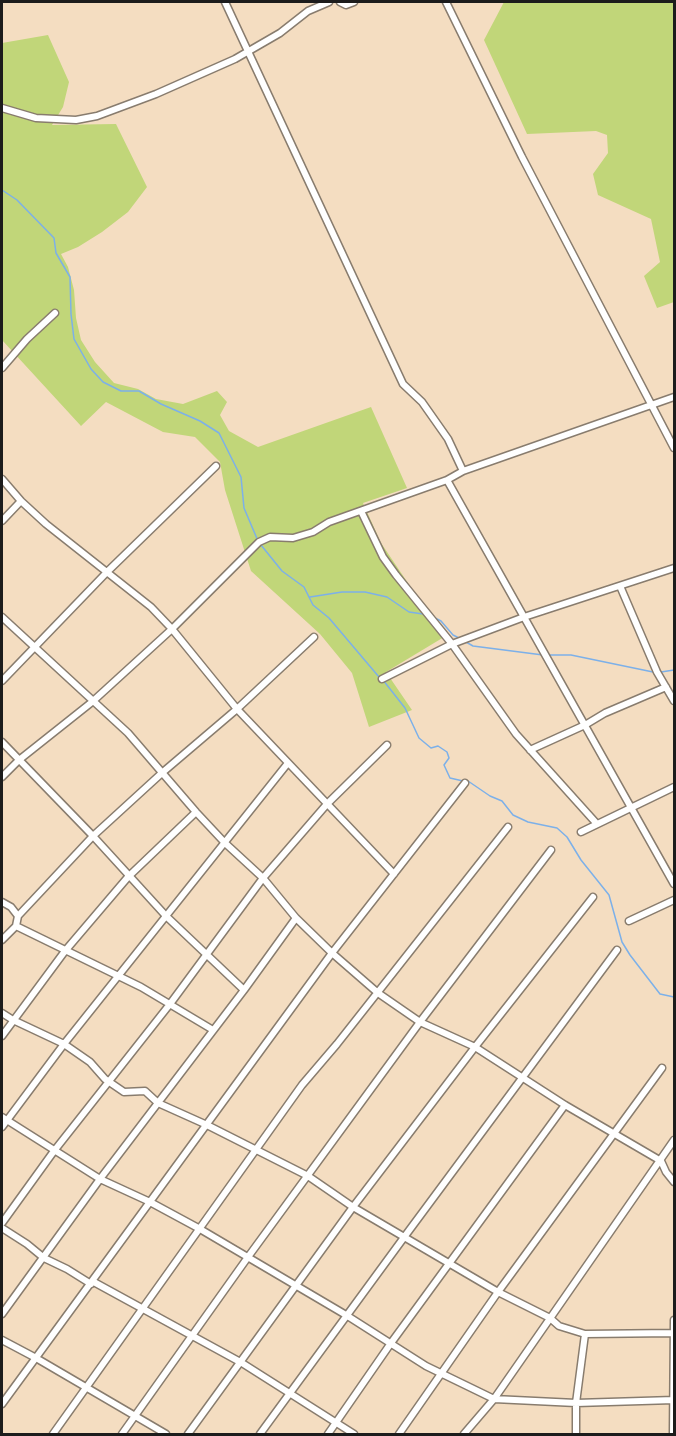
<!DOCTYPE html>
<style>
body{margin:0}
#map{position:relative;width:676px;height:1436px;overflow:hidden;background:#f4ddc1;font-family:Sriracha,sans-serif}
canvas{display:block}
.frame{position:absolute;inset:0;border:3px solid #1c1c1c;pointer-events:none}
</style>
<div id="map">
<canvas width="676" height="1436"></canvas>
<div class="frame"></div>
</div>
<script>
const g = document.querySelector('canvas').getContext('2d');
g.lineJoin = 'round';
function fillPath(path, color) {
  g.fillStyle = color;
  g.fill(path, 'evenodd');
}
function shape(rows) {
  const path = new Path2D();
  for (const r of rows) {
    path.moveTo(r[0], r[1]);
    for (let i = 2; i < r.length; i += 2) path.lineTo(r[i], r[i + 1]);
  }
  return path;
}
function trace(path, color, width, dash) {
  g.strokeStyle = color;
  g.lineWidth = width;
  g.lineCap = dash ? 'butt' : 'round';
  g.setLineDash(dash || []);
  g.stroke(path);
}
fillPath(shape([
 [504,2,674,2,674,302,657,308,644,276,660,262,651,219,598,195,593,174,608,153,607,135,596,131,527,134,484,40],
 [48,35,69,82,63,107,52,125,116,124,147,187,128,212,102,232,78,247,61,254,68,267,74,290,76,318,81,340,95,362,114,383,138,389,156,399,183,404,217,391,227,402,220,415,229,431,258,447,371,407,407,488,363,503,381,543,416,595,449,634,386,672,412,710,369,727,352,673,320,634,251,571,225,490,220,462,195,437,163,432,106,402,81,426,2,340,2,43]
]), '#c1d679');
trace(shape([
 [2,190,17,200,54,238,56,253,70,277,71,314,74,339,91,369,103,382,121,391,139,391,161,404,200,421,219,433,241,477,244,508,258,541],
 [261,545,282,571,304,587,313,605,329,618,379,677],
 [310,597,342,592,365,592,387,597,409,612,423,614],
 [433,617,441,621,453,635,459,638],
 [466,642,473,646,543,655],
 [548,655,571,655,653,672],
 [661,672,674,670],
 [383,680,405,708,419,738,431,748,438,746,447,752,449,758,444,765,450,778,463,781],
 [468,781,490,796,502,801,513,815,528,822,557,828,567,837,581,860,609,895,622,942,630,955,660,994,674,997]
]), '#7cb0e9', 1.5);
const minor = shape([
 [225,2,403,384,422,402,448,439,463,471],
 [340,2,346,5,354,2],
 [446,2,522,157,674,448],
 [2,108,36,118,76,120,97,116,156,94,235,59,280,33,308,11,329,2],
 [2,368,27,339,55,313],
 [2,479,21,501,46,524,151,607,172,629,237,709,394,874],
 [447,480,674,884],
 [361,511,383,557,396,575,452,644,516,734,597,824],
 [2,521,21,501],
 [620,586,657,672,674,701],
 [2,617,128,733,196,812,225,843,263,878,296,918,332,953,378,993,420,1022,475,1047,565,1105,661,1161,666,1172,674,1182],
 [382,679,452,644,524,617,674,568],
 [2,681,108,571,216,466],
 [2,742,93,836,166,916,244,990],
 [530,750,585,725,605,713,666,687],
 [2,777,19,760,92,702,172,629,259,542,270,537,293,538,313,532,329,522,447,480,463,471,674,397],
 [581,832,674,787],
 [2,902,11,907,18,916],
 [629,921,674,900],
 [16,926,141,987,213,1030],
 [2,940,16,926,18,916,93,836,163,772,237,709,314,637],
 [2,1013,13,1020,64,1044,90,1062,105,1079,124,1092,145,1091,158,1103,207,1125,308,1176,353,1207,498,1292,550,1318,559,1326,585,1334],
 [2,1036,65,951,128,877,196,812],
 [2,1117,100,1179,150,1202,200,1229,346,1315,426,1366,494,1399,576,1403,674,1400],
 [2,1127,64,1044,288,763],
 [2,1223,54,1151,170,1004,263,878,327,804,387,745],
 [2,1228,27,1244,44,1258,67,1269,91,1284],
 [92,1281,242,1363,354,1434],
 [2,1314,100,1179,244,990,296,918],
 [2,1340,36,1358,166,1434],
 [2,1404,332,953,465,783],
 [53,1434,302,1085,337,1044,508,827],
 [122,1434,248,1257,420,1022,551,850],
 [188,1434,353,1207,475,1047,593,897],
 [260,1434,405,1236,617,950],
 [328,1434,391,1343,565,1105],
 [399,1434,498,1292,662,1068],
 [464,1434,494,1399,674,1140],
 [576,1434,576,1403,585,1334,674,1333],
 [673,1434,674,1320]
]);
trace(minor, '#887c6e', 9);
trace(minor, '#fff', 6);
</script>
